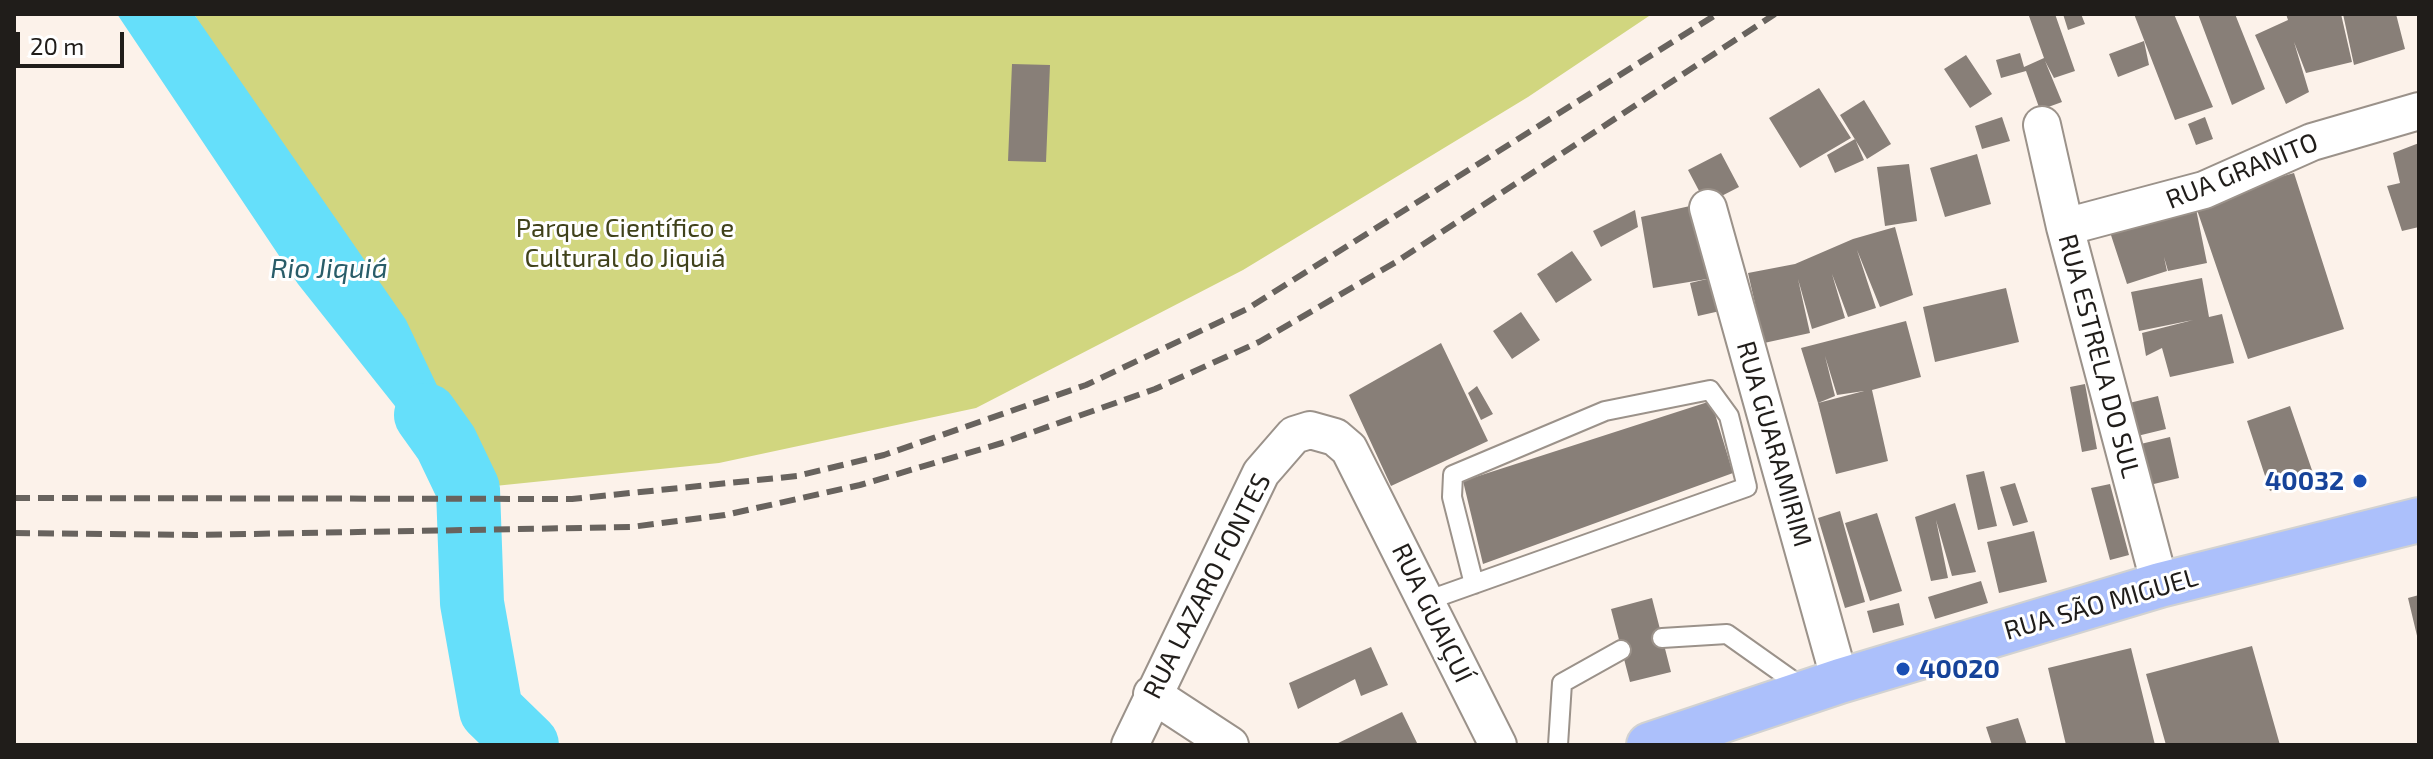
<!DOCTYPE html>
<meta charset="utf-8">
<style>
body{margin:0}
#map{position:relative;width:2433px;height:759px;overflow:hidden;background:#fcf2ea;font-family:"Exo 2",sans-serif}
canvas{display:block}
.frame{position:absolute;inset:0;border:16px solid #201d1a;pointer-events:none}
.scale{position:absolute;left:16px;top:32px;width:108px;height:36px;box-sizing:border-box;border:4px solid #201d1a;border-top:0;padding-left:10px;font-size:24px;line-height:28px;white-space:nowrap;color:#201d1a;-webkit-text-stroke:6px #fff;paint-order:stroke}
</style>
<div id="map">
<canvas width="2433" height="759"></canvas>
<div class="frame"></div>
<div class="scale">20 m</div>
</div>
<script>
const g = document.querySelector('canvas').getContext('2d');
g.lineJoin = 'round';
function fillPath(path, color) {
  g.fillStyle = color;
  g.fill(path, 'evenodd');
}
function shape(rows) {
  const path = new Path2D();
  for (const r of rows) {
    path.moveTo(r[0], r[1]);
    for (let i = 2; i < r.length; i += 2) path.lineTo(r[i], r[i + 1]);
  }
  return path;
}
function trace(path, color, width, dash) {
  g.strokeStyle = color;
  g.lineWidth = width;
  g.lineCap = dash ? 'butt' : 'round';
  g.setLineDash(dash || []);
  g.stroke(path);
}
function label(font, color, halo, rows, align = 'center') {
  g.font = font + ' "Exo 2",sans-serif';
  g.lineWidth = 6;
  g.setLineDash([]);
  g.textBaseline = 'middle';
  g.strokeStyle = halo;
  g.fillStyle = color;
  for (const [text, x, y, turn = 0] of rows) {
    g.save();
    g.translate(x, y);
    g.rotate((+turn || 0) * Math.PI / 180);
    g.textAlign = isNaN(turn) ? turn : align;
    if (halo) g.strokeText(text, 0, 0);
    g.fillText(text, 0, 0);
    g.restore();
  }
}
fillPath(shape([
 [194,14,1652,14,1528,97,1243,270,976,408,719,463,485,487,472,456]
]), '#d1d67f');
fillPath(shape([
 [117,14,194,14,406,320,485,487,453,491,395,406,298,284]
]), '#65dffa');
trace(shape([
 [426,415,446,443,468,489,472,603,491,710,527,745]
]), '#65dffa', 64);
fillPath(shape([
 [2035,14,2055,14,2075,71,2054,78,2045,61,2062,102,2040,110,2026,71,2001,78,1996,60,2020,53,2024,67,2044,58,2029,16],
 [2063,14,2081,14,2085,24,2068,30],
 [2134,14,2174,14,2213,107,2175,120],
 [2198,14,2235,14,2265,89,2232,105],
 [2286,14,2341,14,2352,62,2306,73,2294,42,2309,92,2286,104,2255,35,2288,20],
 [2343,14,2396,14,2405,49,2354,65],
 [2144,41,2149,65,2118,77,2109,54],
 [1966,55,1992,94,1970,108,1944,69],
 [1012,64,1050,65,1046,162,1008,161],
 [1819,88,1851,138,1800,168,1769,118],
 [1864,100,1891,144,1867,159,1840,115],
 [2002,117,2010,141,1982,149,1975,126],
 [2205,117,2213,139,2196,145,2188,124],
 [1855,139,1864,160,1835,173,1827,155],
 [2419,143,2419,227,2402,231,2387,186,2400,183,2393,153],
 [1721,153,1739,187,1706,204,1688,170],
 [1977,154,1991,204,1945,217,1930,168],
 [1909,164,1917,221,1885,226,1877,167],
 [2294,173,2344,329,2248,359,2195,204,2207,263,2168,271,2164,257,2167,271,2127,284,2108,226],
 [1690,206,1720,311,1698,316,1690,283,1707,279,1653,288,1641,217],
 [1635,210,1638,227,1601,247,1593,231],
 [1895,227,1913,295,1880,307,1857,250,1876,308,1848,317,1832,274,1845,318,1812,329,1798,279,1810,333,1764,343,1748,273,1795,264,1853,239],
 [1572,251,1592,280,1556,303,1537,274],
 [2202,278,2209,317,2222,314,2234,363,2170,377,2162,348,2146,356,2142,333,2193,320,2139,331,2131,292],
 [2006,288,2019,342,1935,362,1923,307],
 [1521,312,1540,340,1512,359,1493,331],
 [1906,321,1921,377,1872,390,1888,461,1836,474,1818,403,1864,391,1837,395,1825,356,1835,396,1818,403,1801,348],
 [1441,343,1488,441,1391,486,1349,395],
 [2085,384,2097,449,2082,452,2070,387],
 [1477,386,1493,414,1481,420,1468,393],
 [2158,396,2166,429,2129,438,2121,405],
 [1711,401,1733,473,1483,564,1463,481],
 [2290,406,2314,476,2270,491,2247,421],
 [2170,437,2179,478,2137,488,2128,447],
 [1984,471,1997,526,1978,530,1966,475],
 [2015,483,2028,522,2013,526,2000,487],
 [2110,484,2129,555,2110,560,2091,488],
 [1955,503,1976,572,1952,576,1936,520,1948,578,1931,581,1915,517],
 [1840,511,1865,602,1845,608,1818,518],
 [1877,513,1902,591,1870,601,1845,523],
 [2034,531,2047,582,1999,593,1987,542],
 [1981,581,1988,603,1935,619,1928,597],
 [2419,595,2419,640,2418,640,2408,598],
 [1652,598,1671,672,1630,682,1611,609],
 [1899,603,1904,625,1873,633,1867,611],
 [2252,646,2280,745,2166,745,2146,674],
 [1371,647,1388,685,1361,696,1355,679,1298,709,1289,683],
 [2131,648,2155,745,2066,745,2048,668],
 [1402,712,1418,745,1334,745],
 [2018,718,2027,745,1992,745,1986,727]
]), '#887f78');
const service = shape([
 [1426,601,1747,487,1729,416,1710,390,1605,411,1453,475,1452,497,1474,584],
 [1662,638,1727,634,1806,690],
 [1558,745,1562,683,1621,650]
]);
const minor = shape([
 [2042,125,2065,227,2160,585],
 [1708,208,1840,681],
 [2065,227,2204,190,2312,142,2419,111],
 [1152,694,1230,745],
 [1130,745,1261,473,1294,435,1310,430,1335,437,1349,449,1498,745]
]);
const primary = shape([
 [1649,745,1840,681,2160,585,2419,520]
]);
trace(service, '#9b928a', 22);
trace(minor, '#9b928a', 40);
trace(primary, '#d2d2d1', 48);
trace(service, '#fff', 18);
trace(minor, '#fff', 36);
trace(primary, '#acc0fb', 44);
trace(shape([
 [14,498,572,499,797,476,884,455,1086,385,1247,309,1717,14],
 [14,533,195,535,631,527,725,515,860,485,1002,443,1155,389,1259,342,1396,262,1775,14]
]), '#68635e', 6, [16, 8]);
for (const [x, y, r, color] of [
 [2360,481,8,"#1a4fb4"],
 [1903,669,8,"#1a4fb4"]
]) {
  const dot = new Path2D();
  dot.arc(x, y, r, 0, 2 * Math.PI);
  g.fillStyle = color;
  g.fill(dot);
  trace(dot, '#fff', 3);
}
label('26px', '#201d1a', '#fff', [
 ["RUA GRANITO",2242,171,-22],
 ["RUA ESTRELA DO SUL",2099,356,75],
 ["RUA GUARAMIRIM",1774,444,74],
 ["RUA LAZARO FONTES",1207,586,-63],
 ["RUA SÃO MIGUEL",2101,604,-16],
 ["RUA GUAIÇUÍ",1432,613,64]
]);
label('26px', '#40421b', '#fff', [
 ["Parque Científico e",625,228],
 ["Cultural do Jiquiá",625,258]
]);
label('bold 26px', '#164399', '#fff', [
 ["40032",2344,481],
 ["40020",1919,669,"left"]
], 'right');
label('italic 28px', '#2a5d69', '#fff', [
 ["Rio Jiquiá",329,269]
]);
</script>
